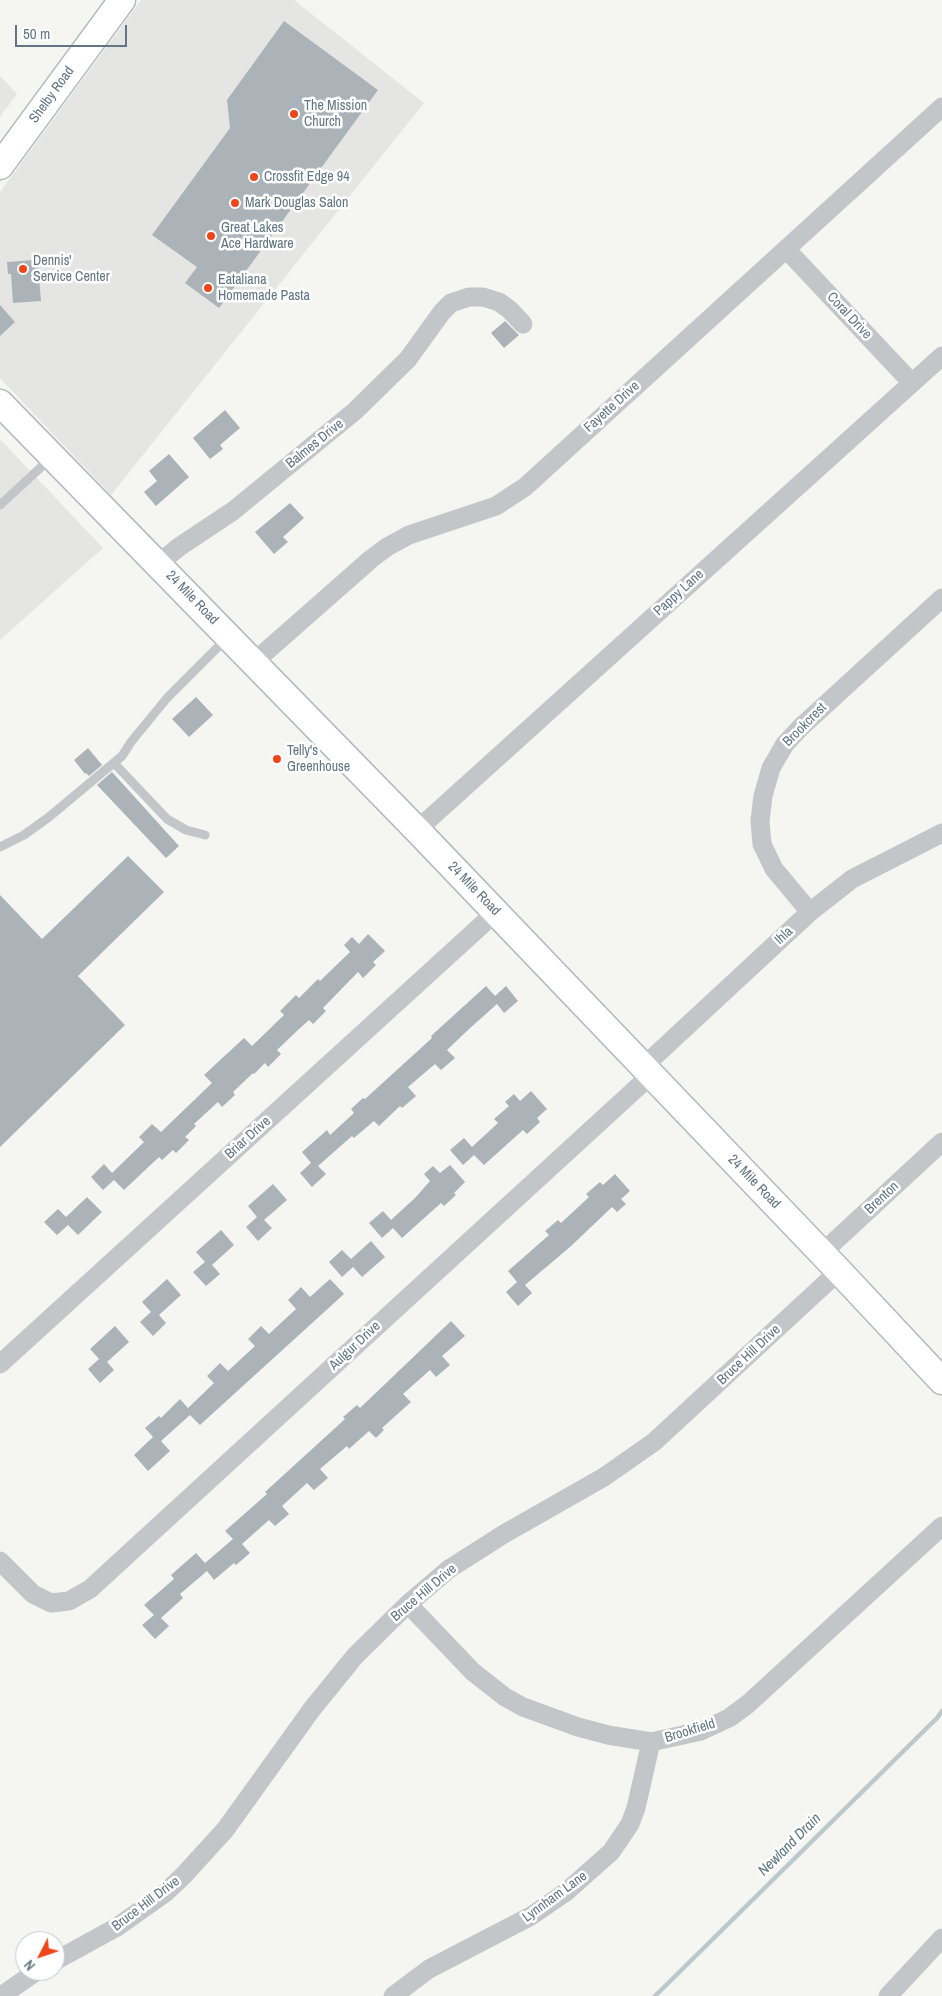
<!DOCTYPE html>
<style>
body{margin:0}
#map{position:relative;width:942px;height:1996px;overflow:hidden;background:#f5f5f1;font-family:"Archivo Narrow",sans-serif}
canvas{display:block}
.north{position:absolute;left:15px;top:1931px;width:50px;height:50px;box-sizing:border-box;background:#fff;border:1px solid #c0c8ce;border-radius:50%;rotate:229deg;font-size:14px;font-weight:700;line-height:20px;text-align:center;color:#627584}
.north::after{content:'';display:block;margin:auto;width:18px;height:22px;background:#ee4618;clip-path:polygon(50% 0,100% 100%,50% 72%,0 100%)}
.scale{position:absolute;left:15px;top:25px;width:112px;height:22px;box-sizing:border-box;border:2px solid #627584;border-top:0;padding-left:6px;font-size:15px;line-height:18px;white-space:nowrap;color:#627584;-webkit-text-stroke:4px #fff;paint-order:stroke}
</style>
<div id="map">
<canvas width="942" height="1996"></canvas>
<div class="north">N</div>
<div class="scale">50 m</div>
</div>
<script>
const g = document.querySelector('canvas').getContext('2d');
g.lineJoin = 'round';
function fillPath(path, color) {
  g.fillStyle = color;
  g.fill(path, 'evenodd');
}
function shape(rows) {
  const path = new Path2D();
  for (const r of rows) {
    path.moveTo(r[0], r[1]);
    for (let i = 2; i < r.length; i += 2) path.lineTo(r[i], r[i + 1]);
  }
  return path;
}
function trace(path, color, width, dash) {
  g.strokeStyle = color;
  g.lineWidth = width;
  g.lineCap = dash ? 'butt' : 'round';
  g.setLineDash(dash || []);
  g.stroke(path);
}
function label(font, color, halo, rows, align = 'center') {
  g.font = font + ' "Archivo Narrow",sans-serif';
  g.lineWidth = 5;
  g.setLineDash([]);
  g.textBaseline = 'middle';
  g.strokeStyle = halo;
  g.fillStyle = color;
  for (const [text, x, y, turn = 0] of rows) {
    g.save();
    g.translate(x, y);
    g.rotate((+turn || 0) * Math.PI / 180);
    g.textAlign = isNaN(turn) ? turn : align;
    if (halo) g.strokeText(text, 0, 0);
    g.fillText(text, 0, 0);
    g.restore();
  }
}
fillPath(shape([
 [141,0,294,0,424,103,111,495,0,378,0,192],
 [0,76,17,94,0,117],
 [0,439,103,548,0,640]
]), '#e5e6e4');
trace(shape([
 [655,1996,937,1718,942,1711]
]), '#bdc8cd', 4.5);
fillPath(shape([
 [284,21,378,90,219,308,185,283,197,267,152,235,230,128,227,100],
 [33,260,33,265,38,265,41,301,13,303,11,274,8,274,7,262],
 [0,305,15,322,0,336],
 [505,321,519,335,504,348,491,333],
 [225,410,240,428,220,445,223,449,210,459,193,438],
 [169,454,189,477,156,506,144,492,157,481,149,471],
 [290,503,304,518,283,537,288,542,274,554,255,532],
 [196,697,213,715,189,737,172,719],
 [88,748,102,765,89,776,86,773,85,774,74,760],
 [112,772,179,846,166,858,97,785],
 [128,856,164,892,78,976,125,1025,0,1147,0,895,42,939],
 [368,934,385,951,373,962,376,965,363,978,358,972,323,1008,326,1011,313,1024,309,1020,298,1030,277,1050,281,1054,268,1067,265,1063,254,1074,253,1073,233,1092,235,1095,222,1107,218,1102,194,1124,196,1126,185,1137,189,1140,176,1153,173,1150,162,1160,159,1157,124,1190,114,1180,103,1190,91,1177,104,1164,112,1173,144,1142,139,1137,152,1124,161,1132,212,1083,204,1075,244,1038,252,1046,284,1015,280,1011,296,995,299,998,318,979,320,981,350,952,344,945,352,937,359,944],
 [486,986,495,996,506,986,518,1001,504,1013,497,1004,469,1029,447,1050,455,1058,441,1070,435,1064,408,1087,416,1096,402,1108,400,1106,379,1126,374,1121,354,1138,352,1136,318,1166,326,1174,312,1187,300,1173,311,1163,302,1152,327,1130,330,1135,354,1113,351,1109,363,1098,365,1099,432,1038,431,1036],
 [531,1091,547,1109,537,1118,540,1122,527,1134,523,1130,484,1165,474,1155,463,1165,450,1150,464,1138,472,1147,498,1123,494,1119,509,1106,505,1102,514,1094,520,1101],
 [450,1165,465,1182,454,1193,456,1195,444,1206,441,1203,402,1238,393,1228,382,1238,369,1223,383,1211,391,1220,416,1197,430,1181,424,1174,433,1166,440,1173],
 [615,1174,630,1191,621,1199,626,1204,617,1212,612,1207,570,1247,525,1285,532,1293,518,1306,506,1292,517,1282,508,1271,549,1235,545,1231,558,1220,561,1223,589,1197,586,1194,600,1182,603,1185],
 [273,1184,287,1200,264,1220,272,1228,258,1241,246,1227,257,1217,248,1206],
 [87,1197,102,1212,78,1235,68,1225,57,1235,44,1222,58,1209,66,1217],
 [221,1230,234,1245,212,1265,220,1274,206,1286,193,1272,205,1262,196,1252],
 [371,1241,385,1257,362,1277,353,1267,342,1277,329,1262,342,1250,351,1259],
 [167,1279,181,1295,159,1315,166,1323,153,1336,140,1322,151,1312,142,1302],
 [330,1279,344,1294,200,1425,190,1415,161,1441,170,1451,148,1471,134,1455,153,1437,145,1428,159,1416,161,1418,180,1399,188,1408,214,1383,207,1376,220,1363,228,1371,255,1346,248,1339,261,1326,269,1334,296,1309,288,1300,301,1287,310,1297],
 [451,1321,465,1336,442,1356,450,1365,436,1377,430,1370,403,1394,411,1402,382,1428,384,1430,376,1438,369,1431,349,1449,347,1446,320,1469,328,1478,314,1490,307,1483,282,1506,289,1514,275,1526,269,1520,242,1544,250,1553,236,1565,234,1563,214,1580,207,1571,180,1594,183,1598,161,1618,169,1626,155,1639,142,1625,154,1615,144,1605,174,1579,171,1575,196,1553,205,1563,233,1539,225,1531,267,1494,265,1492,345,1419,343,1417,357,1405,360,1408],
 [115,1326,129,1342,107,1362,114,1370,100,1383,88,1369,99,1359,90,1349]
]), '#abb3b8');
const secondary = shape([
 [0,166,122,0],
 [0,403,417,830,839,1271,942,1381]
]);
trace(secondary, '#b4babe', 29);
trace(shape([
 [0,505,51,458],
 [114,763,167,819,186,830,205,835],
 [0,847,24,835,49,817,122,756,131,742,167,698,226,639]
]), '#c2c6c9', 9);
trace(shape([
 [786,249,912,383],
 [158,564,179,547,233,511,355,411,408,359,442,312,451,303,469,297,483,297,499,302,510,310,523,324],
 [254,662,371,559,387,547,409,535,496,506,525,487,942,107],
 [417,830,942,356],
 [810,912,774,869,762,844,760,821,763,796,771,768,785,744,801,727,942,598],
 [644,1066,810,912,852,879,942,833],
 [822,1253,942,1142],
 [0,1364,496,912],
 [0,1561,33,1594,51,1603,69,1601,90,1589,652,1074],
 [408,1604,473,1672,505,1697,523,1707,578,1727,608,1735,651,1742,701,1731,729,1718,748,1704,942,1526],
 [55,1961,117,1927,165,1893,183,1876,225,1830,312,1709,355,1656,408,1604,449,1569,504,1534,604,1477,654,1442,839,1271],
 [1,1996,37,1971],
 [393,1996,429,1969,531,1916,566,1892,611,1852,630,1824,636,1808,651,1742],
 [888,1996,942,1938]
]), '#c2c6c9', 19);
trace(secondary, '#fff', 26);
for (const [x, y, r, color] of [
 [294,114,5,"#ee4618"],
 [254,177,5,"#ee4618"],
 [235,203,5,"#ee4618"],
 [211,236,5,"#ee4618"],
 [23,269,5,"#ee4618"],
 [208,288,5,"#ee4618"],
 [277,759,5,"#ee4618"]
]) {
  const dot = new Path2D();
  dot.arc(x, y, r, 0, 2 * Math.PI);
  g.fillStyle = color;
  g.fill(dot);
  trace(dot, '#fff', 2);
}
label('14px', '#627584', '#fff', [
 ["Shelby Road",52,95,-54],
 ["Coral Drive",849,316,47],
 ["Fayette Drive",612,407,-42],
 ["Balmes Drive",315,444,-39],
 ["Pappy Lane",679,593,-42],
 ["24 Mile Road",192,598,46],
 ["Brookcrest",805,725,-45],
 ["24 Mile Road",474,889,46],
 ["Ihla",784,936,-43],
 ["Briar Drive",248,1138,-42],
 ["24 Mile Road",754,1182,46],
 ["Brenton",882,1198,-43],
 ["Aulgur Drive",355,1346,-43],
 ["Bruce Hill Drive",749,1355,-43],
 ["Bruce Hill Drive",424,1593,-40],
 ["Brookfield",690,1731,-17],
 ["Lynnham Lane",555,1897,-36],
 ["Bruce Hill Drive",146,1904,-37]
]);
label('14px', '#627584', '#fff', [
 ["The Mission",304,106],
 ["Church",304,122],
 ["Crossfit Edge 94",264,177],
 ["Mark Douglas Salon",245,203],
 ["Great Lakes",221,228],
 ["Ace Hardware",221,244],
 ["Dennis'",33,261],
 ["Service Center",33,277],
 ["Eataliana",218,280],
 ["Homemade Pasta",218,296],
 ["Telly's",287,751],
 ["Greenhouse",287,767]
], 'left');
label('italic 15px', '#5d7881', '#fff', [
 ["Newland Drain",790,1845,-45]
]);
</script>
